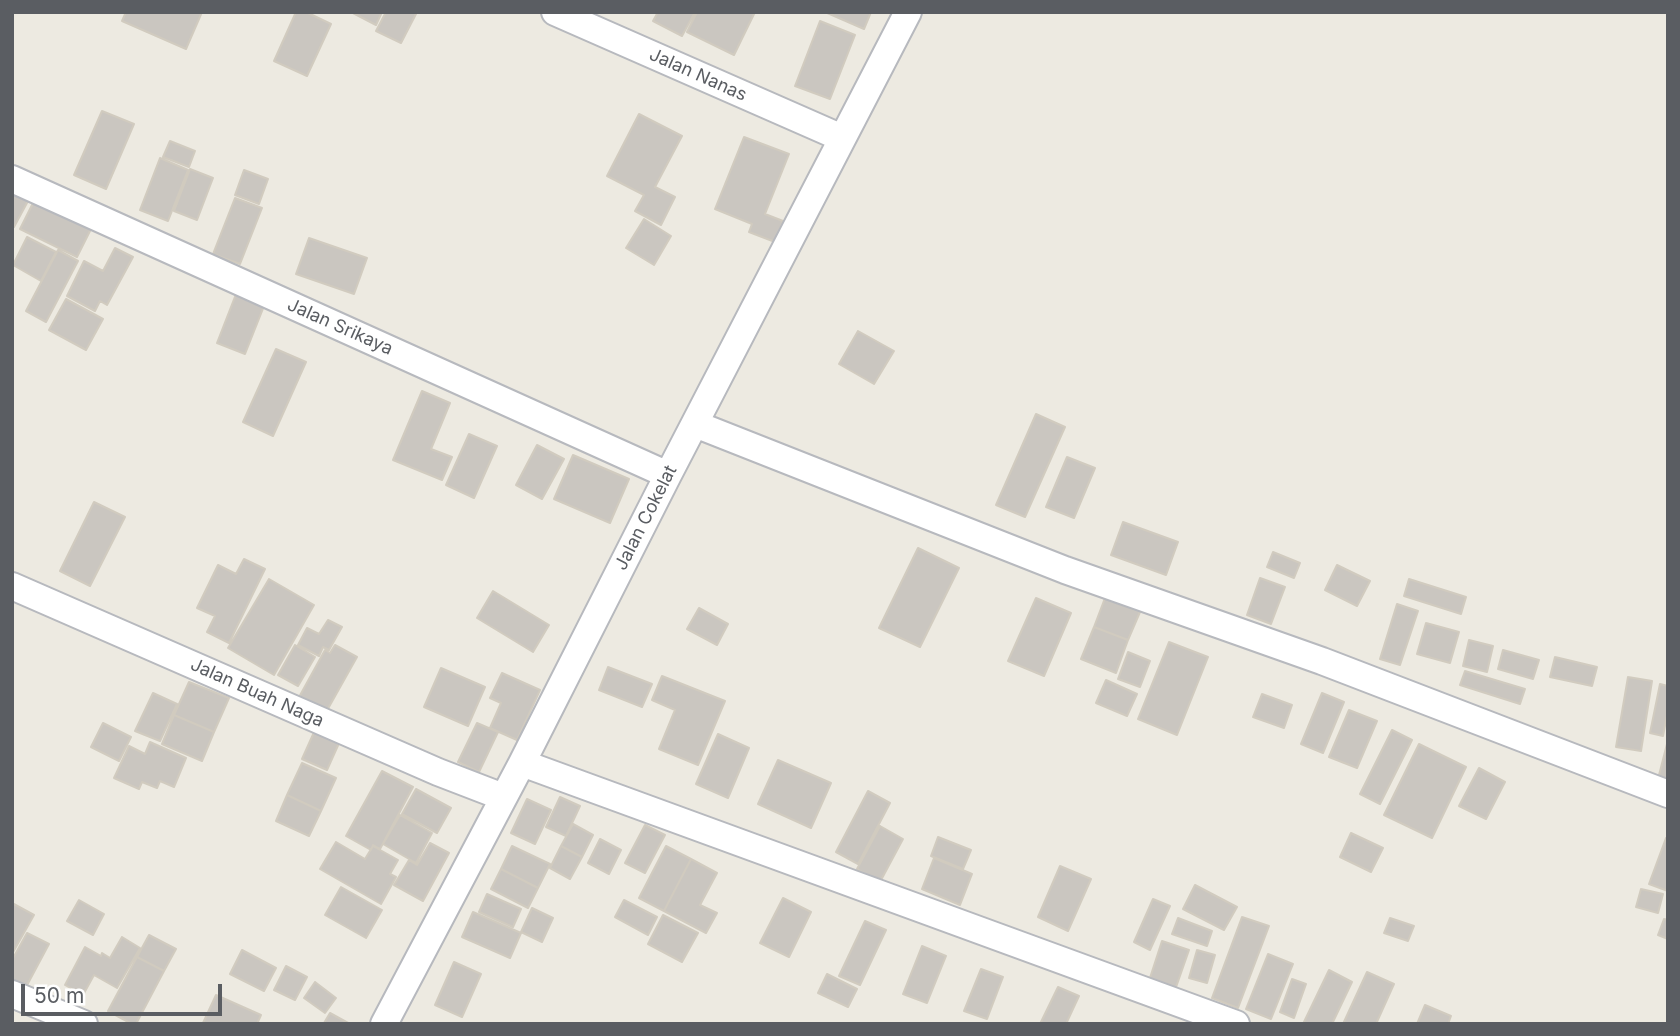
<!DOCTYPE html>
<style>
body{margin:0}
#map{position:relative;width:1680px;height:1036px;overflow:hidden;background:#edeae1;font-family:Inter,sans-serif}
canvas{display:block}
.frame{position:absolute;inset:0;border:14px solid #5a5d62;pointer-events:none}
.scale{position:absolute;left:21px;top:984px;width:201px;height:32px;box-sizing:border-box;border:4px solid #5a5d62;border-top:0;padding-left:9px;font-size:21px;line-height:24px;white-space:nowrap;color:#5a5d62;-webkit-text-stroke:5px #fff;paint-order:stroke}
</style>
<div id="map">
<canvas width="1680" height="1036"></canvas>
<div class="frame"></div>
<div class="scale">50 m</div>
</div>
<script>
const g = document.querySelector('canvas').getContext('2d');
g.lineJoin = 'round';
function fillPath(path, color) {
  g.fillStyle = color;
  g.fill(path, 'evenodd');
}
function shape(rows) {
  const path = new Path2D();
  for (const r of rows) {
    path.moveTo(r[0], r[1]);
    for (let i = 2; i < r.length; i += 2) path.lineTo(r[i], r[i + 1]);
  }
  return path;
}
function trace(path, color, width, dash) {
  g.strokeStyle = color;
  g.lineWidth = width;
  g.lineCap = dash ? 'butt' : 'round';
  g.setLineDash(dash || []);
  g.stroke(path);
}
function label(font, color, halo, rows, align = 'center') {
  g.font = font + ' Inter,sans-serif';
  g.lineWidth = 7;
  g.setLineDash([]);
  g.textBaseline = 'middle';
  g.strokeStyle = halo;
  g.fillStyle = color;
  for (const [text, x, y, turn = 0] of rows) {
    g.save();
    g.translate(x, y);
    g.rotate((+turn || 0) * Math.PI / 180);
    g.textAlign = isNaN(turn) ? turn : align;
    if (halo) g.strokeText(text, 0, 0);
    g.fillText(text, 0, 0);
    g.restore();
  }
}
const building = shape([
 [126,12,202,12,186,49,122,21,126,12],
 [296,12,306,12,331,24,307,76,274,61,296,12],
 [351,12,382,12,376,25,351,12],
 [386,12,417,12,401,43,376,31,386,12],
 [658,12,695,12,682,36,653,21,658,12],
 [697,12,755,12,734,55,687,32,697,12],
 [825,12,871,12,864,29,825,12],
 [820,21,855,35,830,99,795,86,820,21],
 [102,111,134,124,106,189,74,175,102,111],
 [639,114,682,136,655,187,675,197,661,225,635,211,644,195,607,176,639,114],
 [744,137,789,154,765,214,783,221,775,242,749,232,752,224,715,209,744,137],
 [170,141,195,151,189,167,163,157,170,141],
 [160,158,188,170,168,221,140,210,160,158],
 [190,169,213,178,197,220,174,211,190,169],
 [244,170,268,179,259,204,235,195,244,170],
 [12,193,28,201,14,227,12,226,12,193],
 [235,198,262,208,240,264,213,254,235,198],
 [34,201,91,229,77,257,20,229,34,201],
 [644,219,671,236,654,265,626,248,644,219],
 [27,237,56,252,41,281,13,265,27,237],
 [309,238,367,258,354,294,296,274,309,238],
 [115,248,133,257,107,305,100,301,95,311,67,296,84,261,103,271,115,248],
 [58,250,78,261,46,322,26,311,58,250],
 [238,289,266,301,245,354,217,343,238,289],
 [66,299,103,319,86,350,49,330,66,299],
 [858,331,894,351,874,384,839,364,858,331],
 [276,349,306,362,273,436,243,422,276,349],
 [422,391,450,403,431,449,452,457,442,480,393,460,422,391],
 [1036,414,1065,427,1025,517,996,505,1036,414],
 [469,434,497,446,474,498,446,485,469,434],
 [537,445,564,459,542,499,516,485,537,445],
 [573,455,629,479,610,523,554,499,573,455],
 [1067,457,1095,468,1074,518,1046,507,1067,457],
 [94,502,125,517,90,586,60,571,94,502],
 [1123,522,1178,542,1166,575,1111,555,1123,522],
 [918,548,959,568,920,647,879,628,918,548],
 [1273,552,1300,563,1294,578,1267,567,1273,552],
 [244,559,265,569,229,643,207,632,215,616,197,608,218,565,236,574,244,559],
 [1337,565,1370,581,1357,606,1325,590,1337,565],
 [1260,578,1285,587,1271,624,1247,615,1260,578],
 [269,579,314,605,274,675,228,648,269,579],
 [1409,579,1466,597,1461,614,1404,596,1409,579],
 [493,591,549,625,533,652,477,618,493,591],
 [1036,598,1071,613,1044,676,1008,661,1036,598],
 [1105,598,1140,612,1128,640,1094,627,1105,598],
 [1397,604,1418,611,1400,665,1380,659,1397,604],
 [699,608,728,624,717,645,687,629,699,608],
 [328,620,342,627,329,650,323,647,319,656,298,645,307,628,319,634,328,620],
 [1426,623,1459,632,1450,663,1417,654,1426,623],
 [1094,627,1128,640,1116,673,1081,659,1094,627],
 [1469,640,1493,646,1487,672,1463,666,1469,640],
 [1169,642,1208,657,1177,735,1138,719,1169,642],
 [295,645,315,657,298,686,278,675,295,645],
 [335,645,357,657,325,714,298,699,325,650,330,653,335,645],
 [1503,650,1539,660,1533,679,1498,669,1503,650],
 [1128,652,1150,661,1140,687,1118,679,1128,652],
 [1555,657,1597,667,1592,686,1550,677,1555,657],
 [608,667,652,684,642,707,599,690,608,667],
 [441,668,485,687,468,726,424,707,441,668],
 [1465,671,1525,689,1520,704,1460,685,1465,671],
 [502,673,540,690,517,740,490,728,501,703,490,698,502,673],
 [662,676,725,701,698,765,659,749,675,710,652,700,662,676],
 [1628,677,1652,681,1641,751,1616,747,1628,677],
 [1106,680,1137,694,1127,716,1096,703,1106,680],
 [189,682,229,698,214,732,174,715,189,682],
 [1660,684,1668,686,1668,710,1663,736,1650,733,1660,684],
 [153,693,177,704,160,741,135,731,153,693],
 [1322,693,1344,702,1323,753,1301,744,1322,693],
 [1262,694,1292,705,1284,728,1253,717,1262,694],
 [1349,710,1377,721,1357,768,1329,757,1349,710],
 [174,715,214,732,202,761,162,744,174,715],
 [103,723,131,737,119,761,91,747,103,723],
 [477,723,498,732,479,772,458,762,477,723],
 [315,730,340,741,327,770,302,759,315,730],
 [1392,730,1412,740,1380,804,1360,794,1392,730],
 [718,734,749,748,728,798,696,784,718,734],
 [1668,740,1668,781,1658,779,1668,740],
 [150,742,186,758,174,787,160,781,157,788,142,782,139,789,114,778,129,746,145,754,150,742],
 [1419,744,1466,767,1432,838,1384,815,1419,744],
 [778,760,831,783,811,828,758,804,778,760],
 [302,763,336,778,321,811,287,795,302,763],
 [1479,768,1505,782,1486,819,1459,806,1479,768],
 [382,771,413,787,380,849,373,845,371,850,346,836,382,771],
 [416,789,451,808,437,833,402,814,416,789],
 [868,791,890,803,858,864,836,852,868,791],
 [287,795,321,811,309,836,276,821,287,795],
 [560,797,580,806,566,836,546,827,560,797],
 [527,799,551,810,535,844,511,833,527,799],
 [400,815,432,833,416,863,383,844,400,815],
 [573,824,593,835,582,857,561,846,573,824],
 [645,825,665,835,645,873,625,863,645,825],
 [880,826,903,839,880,882,857,869,880,826],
 [1351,833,1383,848,1371,872,1340,857,1351,833],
 [938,837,971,850,963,869,931,856,938,837],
 [1666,838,1668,838,1668,891,1649,884,1666,838],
 [600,839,621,850,609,874,588,863,600,839],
 [336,842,365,859,373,846,398,860,390,874,396,877,381,904,320,869,336,842],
 [430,843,449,853,423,901,394,885,409,860,417,865,430,843],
 [512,846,550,864,538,888,501,869,512,846],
 [561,846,582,857,570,879,550,868,561,846],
 [666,846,691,859,664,911,639,898,666,846],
 [934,858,972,874,960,905,922,889,934,858],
 [691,859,717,873,700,905,717,913,706,933,664,911,691,859],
 [1060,866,1091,879,1068,931,1038,917,1060,866],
 [501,869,538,888,528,908,491,889,501,869],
 [1195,885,1237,907,1224,930,1183,909,1195,885],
 [341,887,382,910,366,938,325,915,341,887],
 [1641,889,1663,894,1658,913,1636,907,1641,889],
 [487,894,521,909,513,927,479,912,487,894],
 [783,898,811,912,789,957,760,943,783,898],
 [1153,899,1170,906,1150,950,1134,942,1153,899],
 [79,900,104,914,93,935,67,921,79,900],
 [624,900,657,917,648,935,615,917,624,900],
 [12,903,34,915,12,954,12,903],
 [532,908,553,918,542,942,521,932,532,908],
 [473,912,521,933,510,958,462,937,473,912],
 [663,915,698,933,682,962,648,944,663,915],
 [1242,917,1269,926,1238,1008,1212,998,1242,917],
 [1178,918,1212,931,1207,946,1172,934,1178,918],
 [1390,918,1414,926,1408,941,1384,933,1390,918],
 [1664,919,1668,920,1668,939,1658,935,1664,919],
 [865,921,886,930,860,985,839,976,865,921],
 [27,933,49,944,25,989,12,983,12,960,27,933],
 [149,935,176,949,164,971,137,957,149,935],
 [122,937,140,948,117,988,94,975,83,995,65,985,85,947,101,956,102,953,110,958,122,937],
 [1162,941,1189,950,1174,993,1148,984,1162,941],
 [922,946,946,956,927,1003,903,994,922,946],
 [242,950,276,968,264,991,230,974,242,950],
 [1197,950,1215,955,1207,983,1189,978,1197,950],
 [1268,954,1293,964,1271,1019,1246,1009,1268,954],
 [137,957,164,971,136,1024,132,1024,108,1011,137,957],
 [454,962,481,974,462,1017,435,1005,454,962],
 [286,966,307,977,295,1000,274,990,286,966],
 [981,969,1003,977,987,1019,964,1011,981,969],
 [1329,970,1352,982,1332,1024,1303,1024,1329,970],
 [1367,972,1394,984,1376,1024,1343,1024,1367,972],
 [827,974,857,989,848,1007,818,993,827,974],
 [1292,979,1306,984,1294,1018,1280,1012,1292,979],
 [315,982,336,998,325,1013,304,998,315,982],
 [1058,987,1079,996,1066,1024,1040,1024,1058,987],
 [216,995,261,1015,257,1024,203,1023,216,995],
 [1425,1005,1451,1016,1448,1024,1417,1024,1425,1005],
 [330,1013,350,1024,324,1023,330,1013]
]);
fillPath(building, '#cac6c0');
trace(building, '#d1cbbf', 2);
const minor = shape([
 [555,12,842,138],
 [12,179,668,475],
 [695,424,1065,570,1322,661,1668,794],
 [12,586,438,772,503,797],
 [522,763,1236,1024],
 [12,994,84,1024],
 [384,1024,522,763,668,475,908,12]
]);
trace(minor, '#b7b9be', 30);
trace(minor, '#fff', 26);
label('18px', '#5a5d62', '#fff', [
 ["Jalan Nanas",698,75,24],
 ["Jalan Srikaya",340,327,24],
 ["Jalan Cokelat",646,518,-63],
 ["Jalan Buah Naga",257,693,24]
]);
</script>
